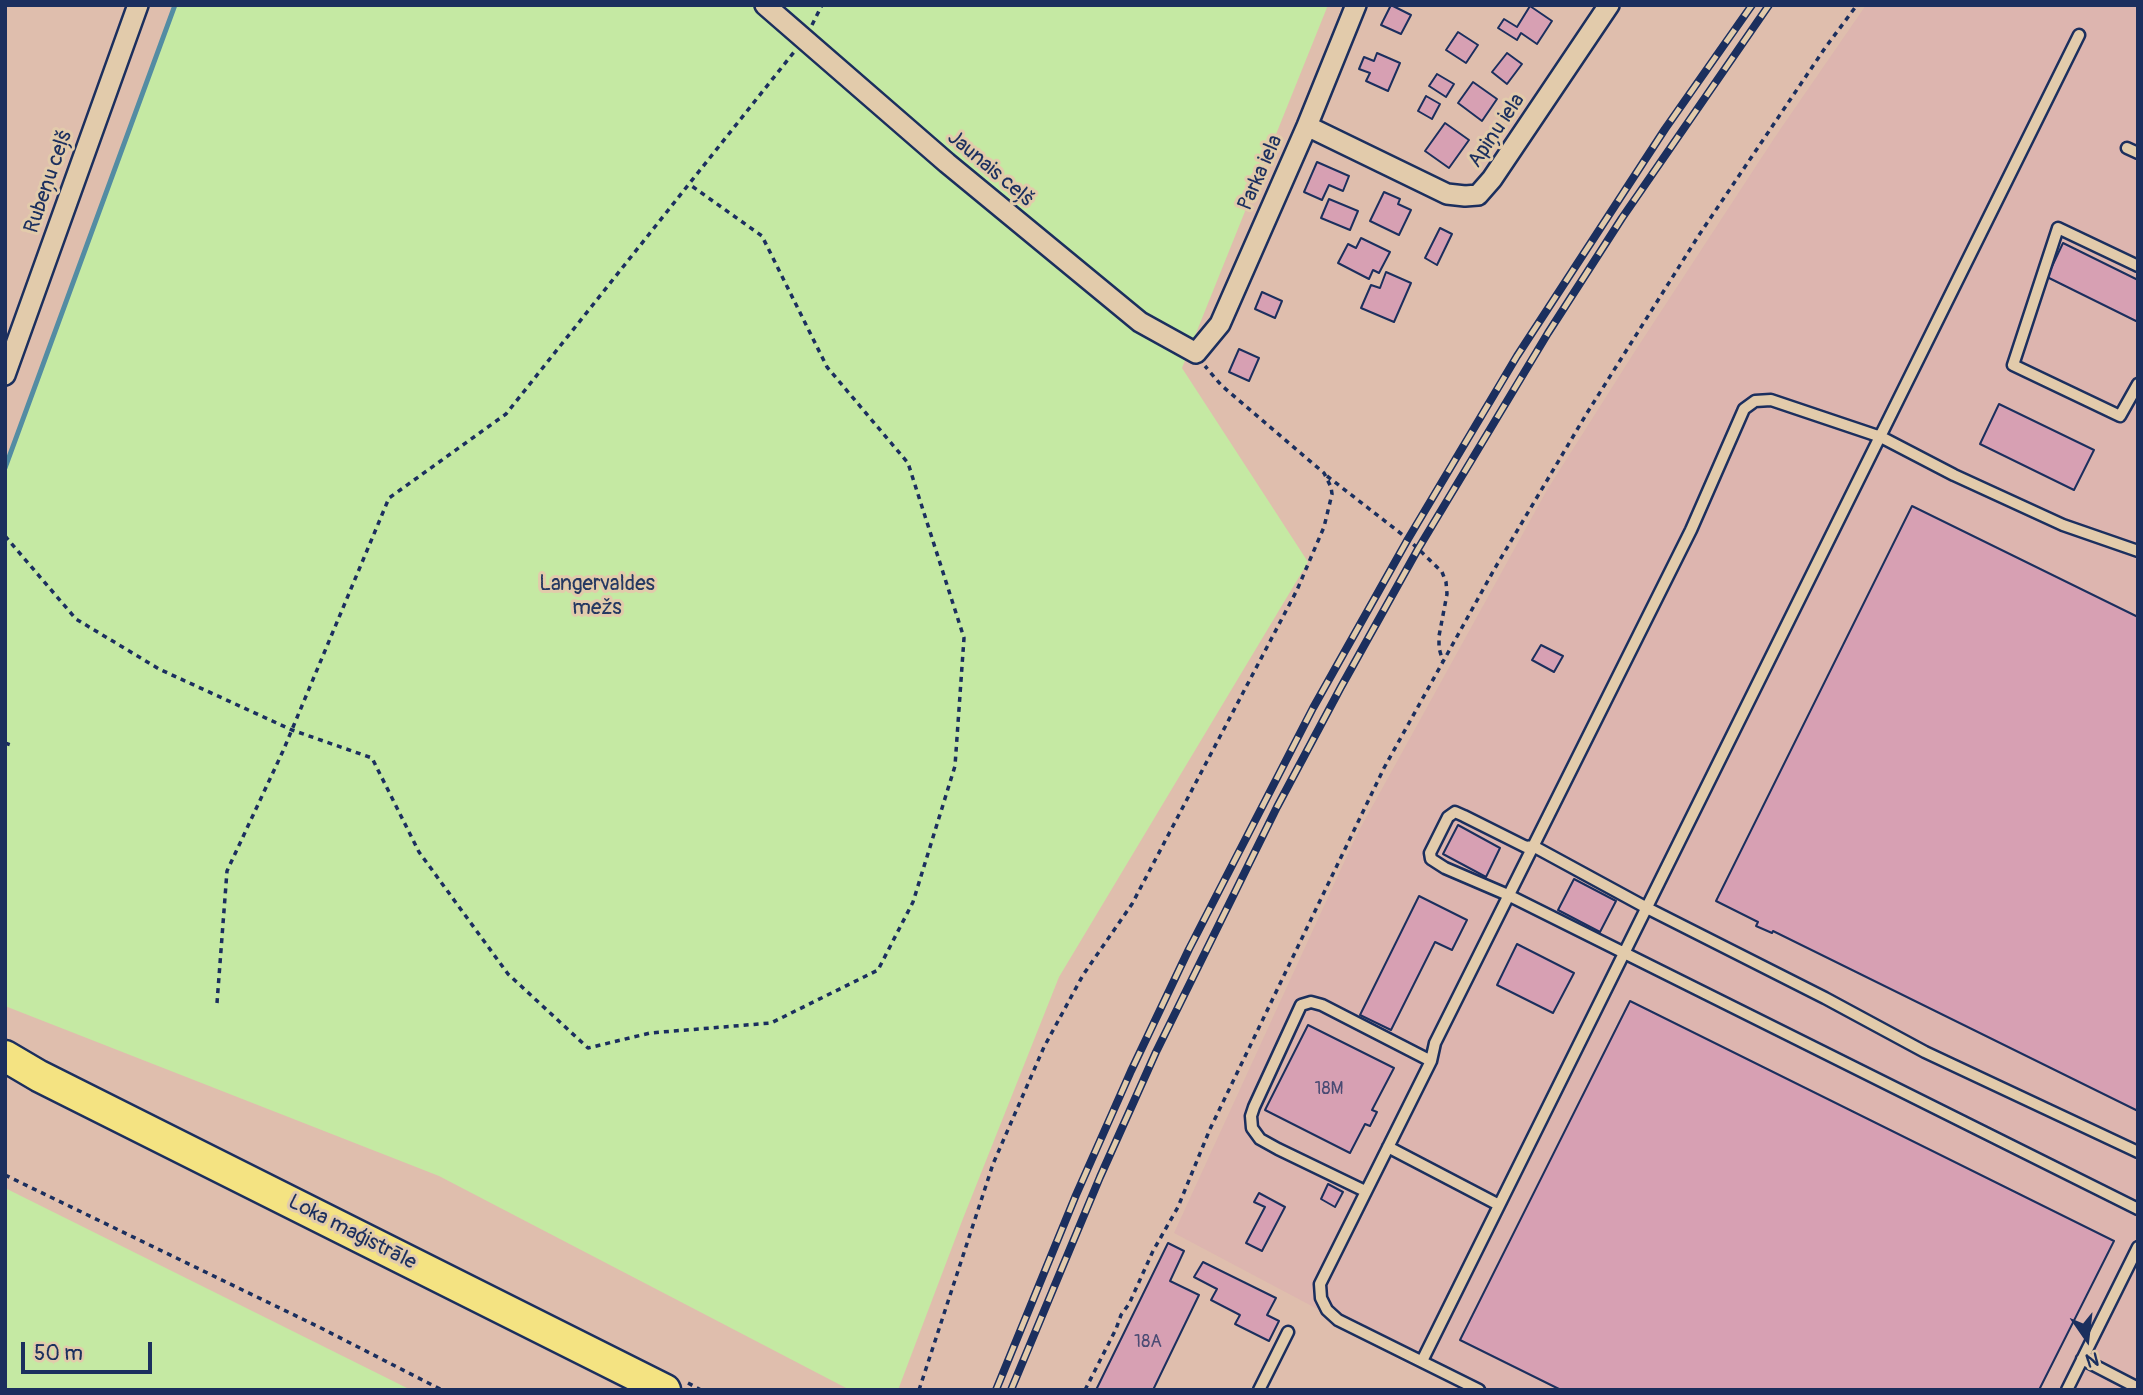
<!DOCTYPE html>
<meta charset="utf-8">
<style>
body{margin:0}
#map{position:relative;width:2143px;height:1395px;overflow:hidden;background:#dfbead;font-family:Pangolin,sans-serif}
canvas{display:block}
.frame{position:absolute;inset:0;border:7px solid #1b2f5e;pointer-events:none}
.north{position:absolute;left:2052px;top:1304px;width:70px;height:70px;-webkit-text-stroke:5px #e2cbab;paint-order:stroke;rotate:166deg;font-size:19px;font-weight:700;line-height:28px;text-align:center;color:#1b2f5e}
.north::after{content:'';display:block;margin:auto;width:24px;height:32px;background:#1b2f5e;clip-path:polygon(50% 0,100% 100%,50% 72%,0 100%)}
.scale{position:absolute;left:21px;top:1342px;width:131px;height:32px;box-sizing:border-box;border:4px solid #1b2f5e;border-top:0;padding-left:9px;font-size:21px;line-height:24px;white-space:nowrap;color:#1b2f5e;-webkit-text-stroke:5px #e2cbab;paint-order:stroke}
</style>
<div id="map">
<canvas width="2143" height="1395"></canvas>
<div class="frame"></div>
<div class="north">N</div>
<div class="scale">50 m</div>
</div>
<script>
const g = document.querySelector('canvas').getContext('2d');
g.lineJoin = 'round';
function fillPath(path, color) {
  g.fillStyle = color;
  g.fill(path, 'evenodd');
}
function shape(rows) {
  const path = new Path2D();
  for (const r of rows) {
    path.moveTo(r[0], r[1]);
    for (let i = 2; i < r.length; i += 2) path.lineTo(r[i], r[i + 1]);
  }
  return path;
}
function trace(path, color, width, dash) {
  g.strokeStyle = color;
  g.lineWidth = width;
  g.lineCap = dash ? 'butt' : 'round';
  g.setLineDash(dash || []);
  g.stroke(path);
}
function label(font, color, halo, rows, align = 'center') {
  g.font = font + ' Pangolin,sans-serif';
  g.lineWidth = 6;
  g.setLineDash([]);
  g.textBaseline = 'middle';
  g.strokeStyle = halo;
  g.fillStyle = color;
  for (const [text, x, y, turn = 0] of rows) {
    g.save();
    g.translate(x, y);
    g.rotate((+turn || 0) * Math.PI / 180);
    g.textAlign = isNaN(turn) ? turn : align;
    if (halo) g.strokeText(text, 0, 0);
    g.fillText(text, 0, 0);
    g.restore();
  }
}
fillPath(shape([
 [1866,5,2138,5,2138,1390,1470,1390,1174,1233,1357,834,1547,490,1637,348,1775,137]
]), '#ddb5af');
fillPath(shape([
 [176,5,1328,5,1182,368,1308,562,1059,977,962,1221,898,1390,850,1390,439,1176,5,1006,5,462],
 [5,1188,411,1390,5,1390]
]), '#c5e9a3');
trace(shape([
 [5,468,175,5]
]), '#538ca3', 5);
const building = shape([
 [1391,5,1411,15,1401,34,1381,25,1391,5],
 [1530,6,1552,21,1537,44,1521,33,1517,40,1498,28,1504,19,1517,27,1530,6],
 [1458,32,1478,45,1466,63,1446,50,1458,32],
 [1377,53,1400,63,1388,91,1366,81,1370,73,1359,69,1364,57,1374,61,1377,53],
 [1507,53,1522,64,1507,84,1492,72,1507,53],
 [1437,74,1454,84,1446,97,1429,86,1437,74],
 [1473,82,1497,99,1482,121,1458,103,1473,82],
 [1426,96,1440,104,1432,119,1418,111,1426,96],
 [1445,123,1469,140,1449,168,1425,151,1445,123],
 [1317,162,1349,176,1343,191,1329,185,1322,200,1304,192,1317,162],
 [1384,192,1400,199,1398,204,1411,210,1399,235,1370,221,1384,192],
 [1329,199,1358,211,1350,230,1321,218,1329,199],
 [1440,228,1452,234,1437,265,1425,258,1440,228],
 [1361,238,1390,252,1379,273,1373,270,1369,279,1338,263,1348,244,1356,248,1361,238],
 [2063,243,2138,280,2138,322,2047,277,2063,243],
 [1386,272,1411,283,1394,322,1361,308,1371,285,1380,288,1386,272],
 [1262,292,1282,301,1275,318,1255,309,1262,292],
 [1239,349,1259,358,1249,381,1229,372,1239,349],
 [1999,404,2094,450,2074,490,1980,444,1999,404],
 [1912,506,2138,617,2138,1111,1773,931,1772,933,1756,926,1758,922,1716,901,1912,506],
 [1541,645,1563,656,1554,672,1532,660,1541,645],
 [1458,825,1500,848,1486,877,1443,854,1458,825],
 [1574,879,1616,901,1600,932,1558,910,1574,879],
 [1419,896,1467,920,1452,950,1435,942,1391,1030,1360,1015,1419,896],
 [1517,944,1574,973,1553,1013,1497,985,1517,944],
 [1630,1001,2114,1241,2039,1390,1561,1390,1460,1340,1630,1001],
 [1308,1025,1394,1068,1372,1110,1377,1112,1370,1126,1365,1124,1350,1153,1265,1110,1308,1025],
 [1328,1184,1343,1192,1335,1207,1321,1199,1328,1184],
 [1259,1193,1285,1207,1262,1251,1246,1243,1265,1207,1254,1202,1259,1193],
 [1168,1243,1184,1251,1170,1281,1199,1295,1153,1390,1096,1390,1168,1243],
 [1203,1262,1276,1298,1267,1315,1279,1321,1269,1341,1235,1324,1240,1315,1211,1300,1217,1289,1194,1277,1203,1262]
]);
fillPath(building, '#d7a0b3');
trace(building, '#1b2f5e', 2);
const service = shape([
 [2127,148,2138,153],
 [2138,266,2058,228,2013,365,2120,416,2138,384],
 [1388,1147,1499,1205],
 [2138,1152,1925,1052,1825,998,1647,908,1533,846,1526,847,1464,816,1455,812,1448,817,1430,853,1431,859,1445,868,1508,895,2138,1209],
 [1365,1191,1278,1149,1260,1139,1252,1128,1251,1116,1254,1107,1301,1005,1311,1002,1322,1005,1431,1061],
 [2082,1359,2138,1388],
 [1422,1361,2079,35],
 [1259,1390,1288,1332],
 [1479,1390,1338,1320,1327,1310,1321,1298,1320,1284,1431,1061,1435,1043,1691,530,1744,409,1755,401,1771,400,1881,437,1954,475,2063,525,2138,551],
 [2067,1390,2138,1247]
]);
const minor = shape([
 [765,5,947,163,1140,322,1196,353,1220,324,1307,126,1356,5],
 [1307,126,1447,194,1465,196,1478,195,1492,179,1609,5],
 [5,375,138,5]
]);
const primary = shape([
 [5,1056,39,1076,665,1390]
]);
trace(service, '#1b2f5e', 15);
trace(minor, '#1b2f5e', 24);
trace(primary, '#1b2f5e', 35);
trace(shape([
 [812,25,822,5],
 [1327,476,1408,539,1442,572,1446,582,1447,594,1439,636,1439,648,1443,662],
 [5,536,76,619,159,669,292,730,372,758,419,852,508,974,588,1048,650,1033,771,1023,878,970,913,902,955,766,964,638,908,463,827,367,762,236,689,184],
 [5,743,11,745],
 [217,1003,227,871,283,751,389,498,506,414,794,52],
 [5,1175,319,1327,442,1390],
 [688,1383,701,1390],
 [919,1390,993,1164,1044,1047,1083,975,1132,904,1297,590,1324,527,1332,494,1331,487,1324,473,1221,385,1205,366],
 [1085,1390,1116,1329,1121,1315,1129,1304,1153,1251,1178,1207,1210,1129,1384,768,1495,568,1587,413,1699,235,1825,48,1857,5]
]), '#1b2f5e', 3.5, [5, 5]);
trace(service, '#e2cbab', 10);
trace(minor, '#e2cbab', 19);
trace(primary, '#f4e382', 30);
const rail = shape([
 [996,1390,1076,1195,1131,1071,1189,949,1313,708,1408,539,1517,356,1665,129,1752,5],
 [1011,1390,1100,1177,1156,1052,1277,807,1341,687,1418,549,1548,333,1622,218,1769,5]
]);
trace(rail, '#1b2f5e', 8);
trace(rail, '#e2cbab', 5, [16]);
label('18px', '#4a4b73', null, [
 ["18M",1329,1089],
 ["18A",1148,1342]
]);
label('21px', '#1b2f5e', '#e2cbab', [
 ["Apiņu iela",1497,131,-56],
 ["Jaunais ceļš",990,169,40],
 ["Parka iela",1261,173,-66],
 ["Rubeņu ceļš",49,182,-71],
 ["Loka maģistrāle",352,1233,27]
]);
label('21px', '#243861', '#e2cbab', [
 ["Langervaldes",597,585],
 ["mežs",597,609]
]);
</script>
